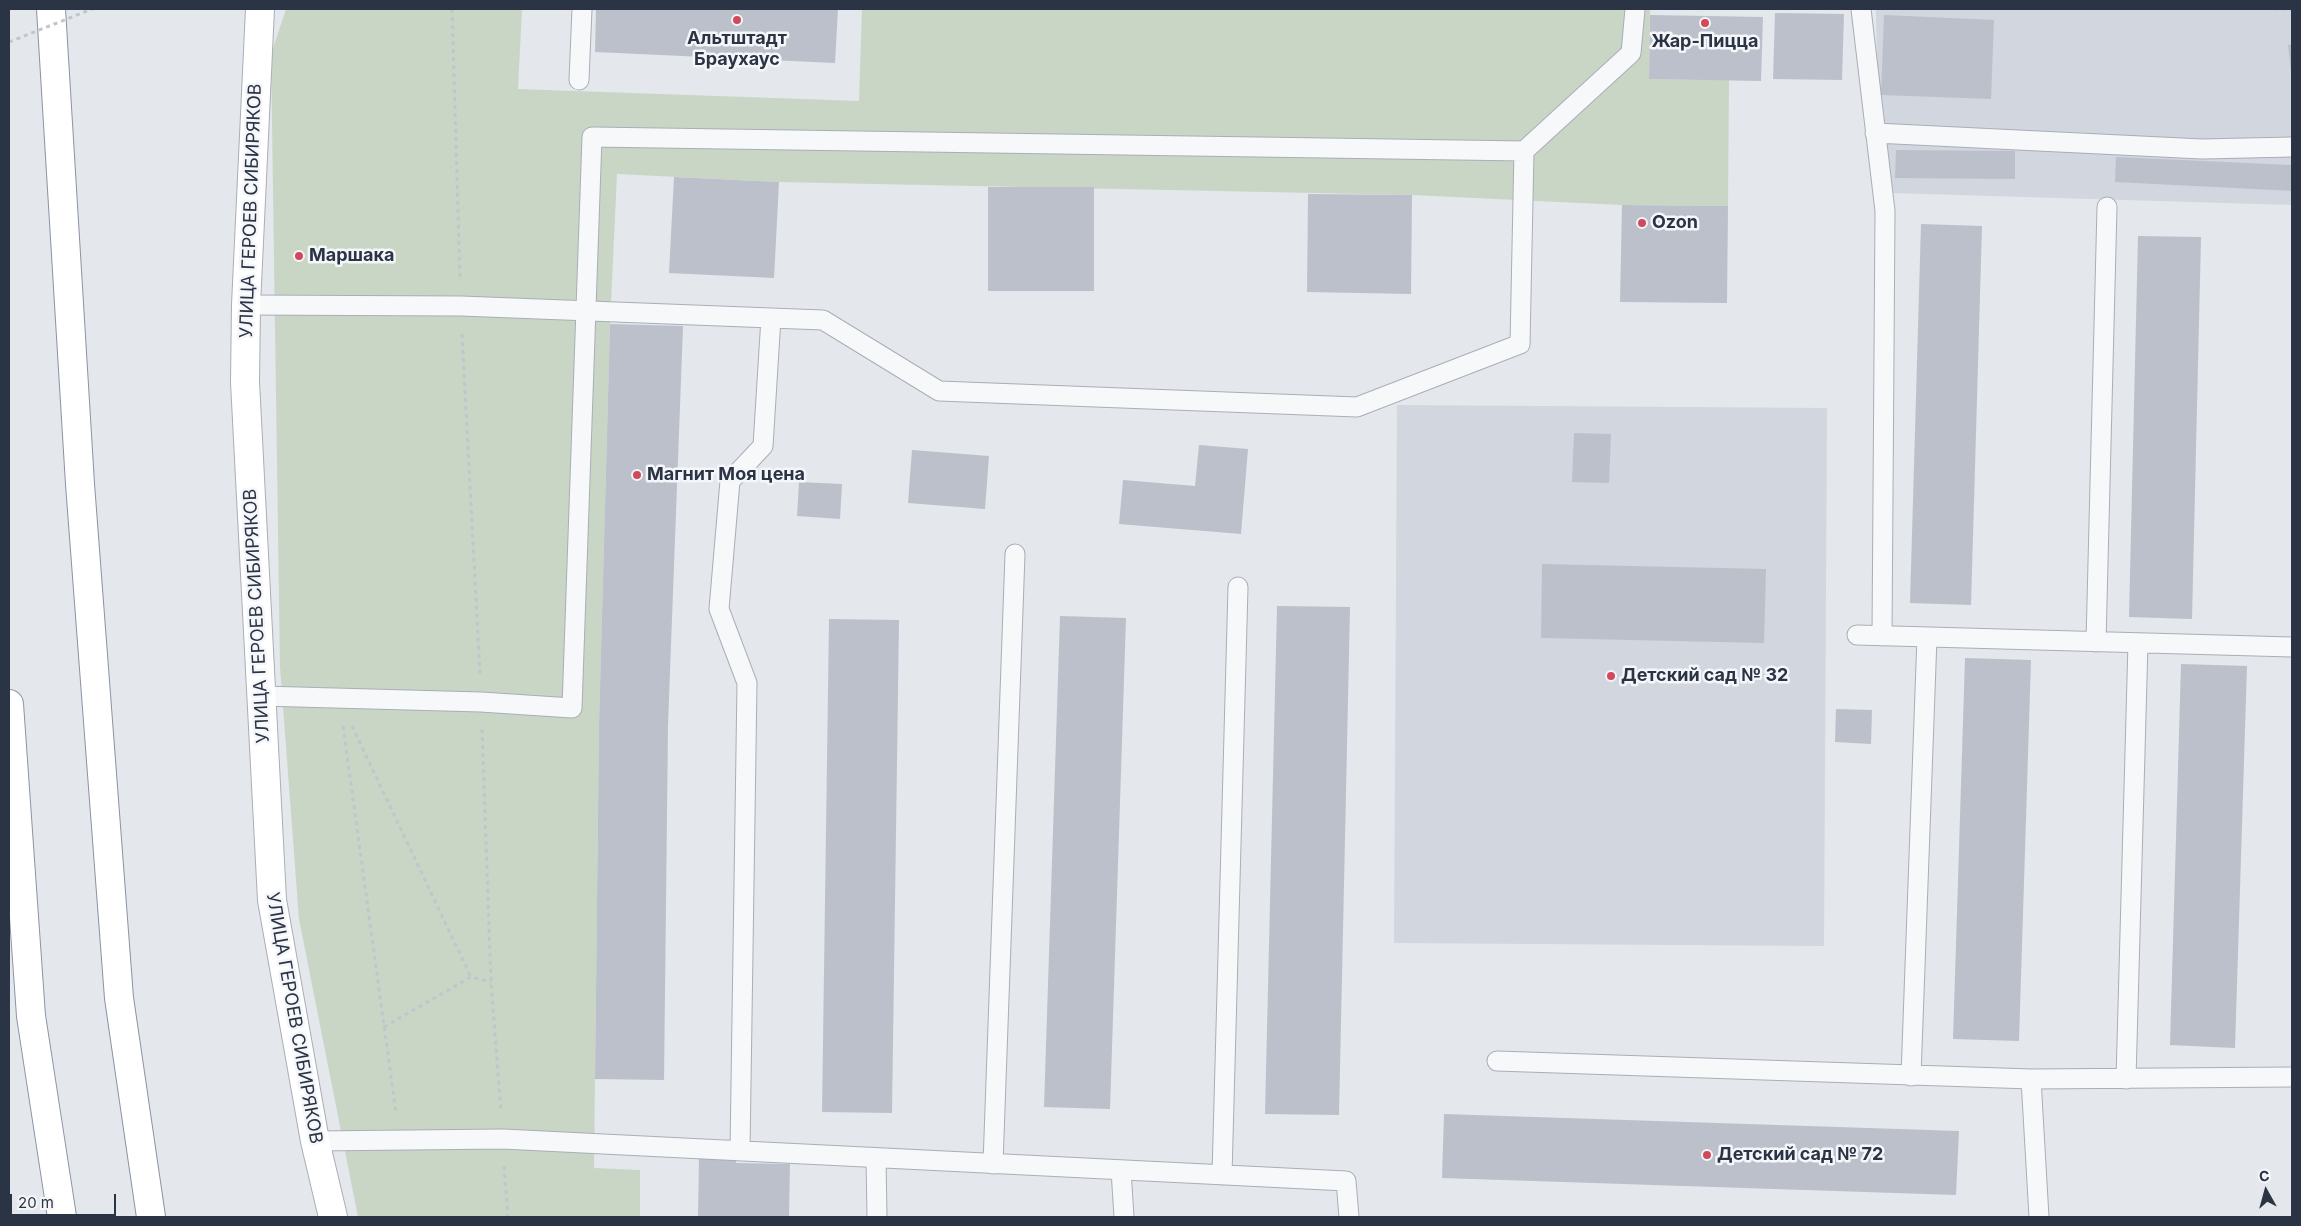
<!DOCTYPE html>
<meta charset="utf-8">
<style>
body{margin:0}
#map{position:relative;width:2301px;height:1226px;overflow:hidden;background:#e4e7ec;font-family:Inter,sans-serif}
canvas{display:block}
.frame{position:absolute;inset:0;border:10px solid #2b3445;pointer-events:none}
.north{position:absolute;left:2241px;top:1166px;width:50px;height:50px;-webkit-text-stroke:4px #f4f6f9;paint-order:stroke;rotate:353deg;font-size:14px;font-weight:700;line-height:20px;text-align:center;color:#2b3445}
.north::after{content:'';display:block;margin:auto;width:18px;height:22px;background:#2b3445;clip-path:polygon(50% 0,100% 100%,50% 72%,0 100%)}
.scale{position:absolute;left:10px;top:1194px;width:106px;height:22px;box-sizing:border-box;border:2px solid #2b3445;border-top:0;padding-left:6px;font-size:15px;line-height:18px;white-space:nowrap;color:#2b3445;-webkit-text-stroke:4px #f4f6f9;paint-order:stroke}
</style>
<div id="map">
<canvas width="2301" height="1226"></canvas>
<div class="frame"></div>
<div class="north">С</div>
<div class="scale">20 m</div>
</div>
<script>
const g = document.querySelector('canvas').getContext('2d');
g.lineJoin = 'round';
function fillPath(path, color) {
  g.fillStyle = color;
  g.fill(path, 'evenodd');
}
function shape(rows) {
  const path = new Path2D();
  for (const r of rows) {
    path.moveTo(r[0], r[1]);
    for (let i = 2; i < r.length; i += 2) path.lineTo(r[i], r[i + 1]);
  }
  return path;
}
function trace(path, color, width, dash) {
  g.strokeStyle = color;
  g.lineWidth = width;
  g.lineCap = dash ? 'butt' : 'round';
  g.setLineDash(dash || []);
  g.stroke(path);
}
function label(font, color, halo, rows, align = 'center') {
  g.font = font + ' Inter,sans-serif';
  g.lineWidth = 5;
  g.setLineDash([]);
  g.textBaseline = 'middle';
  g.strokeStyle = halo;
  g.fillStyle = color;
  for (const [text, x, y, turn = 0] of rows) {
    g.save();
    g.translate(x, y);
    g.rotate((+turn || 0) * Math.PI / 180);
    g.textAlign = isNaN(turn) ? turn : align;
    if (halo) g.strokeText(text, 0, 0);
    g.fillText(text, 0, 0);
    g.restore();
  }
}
fillPath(shape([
 [1876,9,2292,9,2292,205,1891,193,1877,80],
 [1397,405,1827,408,1824,946,1394,943]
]), '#d2d6de');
fillPath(shape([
 [286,9,522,9,518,89,859,101,862,9,1650,9,1649,79,1729,80,1728,206,1622,205,1412,195,779,182,617,174,610,324,599,724,594,1168,640,1170,640,1217,358,1217,299,919,280,667,271,54]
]), '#c9d6c5');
fillPath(shape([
 [596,9,838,9,835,63,595,52],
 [1775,13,1844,14,1842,80,1773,79],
 [1650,15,1763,17,1761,81,1649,79],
 [1884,15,1994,20,1991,99,1881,95],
 [2292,44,2292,71,2291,71,2288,45],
 [1896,150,2015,151,2015,179,1895,178],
 [2116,157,2292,165,2292,191,2115,182],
 [674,177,779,182,774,278,669,273],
 [988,187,1094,187,1094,291,988,291],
 [1308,194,1412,195,1411,294,1307,292],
 [1622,205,1728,206,1727,303,1620,302],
 [1921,224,1982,226,1971,605,1910,603],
 [2138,236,2201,237,2192,619,2129,617],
 [610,324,683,326,668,725,664,1080,595,1079,599,724],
 [1574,433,1611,434,1609,483,1572,482],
 [1199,445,1248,449,1241,534,1119,524,1123,480,1195,486],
 [912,450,989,456,985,509,908,503],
 [799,482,842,484,840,519,797,516],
 [1542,564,1766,569,1764,643,1541,638],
 [1277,606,1350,607,1339,1115,1265,1114],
 [1060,616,1126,618,1110,1109,1044,1107],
 [829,619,899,620,892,1113,822,1112],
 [1965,658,2031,660,2019,1041,1953,1039],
 [2181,664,2247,666,2235,1048,2170,1045],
 [1836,709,1872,710,1871,744,1835,742],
 [1444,1114,1959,1131,1956,1195,1442,1178],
 [699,1156,736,1156,736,1163,790,1164,789,1217,698,1217]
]), '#bbc0ca');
const lane = shape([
 [1861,9,1885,211,1882,636],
 [579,80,582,9],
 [1875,133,2202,149,2292,147],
 [246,305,461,306,823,320,939,391,1357,407,1520,344,1524,151,1631,53,1635,9],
 [1857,635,2292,647],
 [2096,642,2107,207],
 [261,696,481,702,572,708,592,137,1524,151],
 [1497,1061,2031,1079,2292,1077],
 [1911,1076,1927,637],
 [2031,1079,2039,1217],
 [2126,1079,2138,643],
 [315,1141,503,1139,1346,1181,1349,1217],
 [740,1151,747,683,719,609,730,481,763,446,771,318],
 [876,1158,877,1217],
 [993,1164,1015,554],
 [1121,1170,1124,1217],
 [1222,1175,1238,587]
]);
const secondary = shape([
 [260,9,246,305,245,382,272,900,315,1141,333,1217]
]);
const highway = shape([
 [51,9,80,484,119,998,151,1217],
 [9,704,31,1016,62,1217]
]);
trace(lane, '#a9aeb7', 21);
trace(secondary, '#a9aeb7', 30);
trace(highway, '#8b94a3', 30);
trace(shape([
 [452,9,460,278],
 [2273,9,2292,9],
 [462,334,480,675],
 [343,726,396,1113],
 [352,726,471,977],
 [482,729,491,982,501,1112],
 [384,1027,471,977,491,982],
 [504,1166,508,1217]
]), '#c2c5cb', 3, [4, 4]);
trace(lane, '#f7f8fa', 19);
trace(secondary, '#fff', 28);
trace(highway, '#fff', 28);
trace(shape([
 [9,42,92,9]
]), '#c2c5cb', 3, [4, 4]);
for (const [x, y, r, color] of [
 [737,20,5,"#d1495b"],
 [1705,23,5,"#d1495b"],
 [1642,223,5,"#d1495b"],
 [299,256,5,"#d1495b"],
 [637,475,5,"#d1495b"],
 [1611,676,5,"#d1495b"],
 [1707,1155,5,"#d1495b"]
]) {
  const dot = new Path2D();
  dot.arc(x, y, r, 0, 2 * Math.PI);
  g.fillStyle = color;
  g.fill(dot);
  trace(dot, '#f4f6f9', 2);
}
label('bold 18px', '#2b3445', '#f4f6f9', [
 ["Альтштадт",737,39,"center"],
 ["Браухаус",737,60,"center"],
 ["Жар-Пицца",1705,42,"center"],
 ["Ozon",1652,223],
 ["Маршака",309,256],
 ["Магнит Моя цена",647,475],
 ["Детский сад № 32",1621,676],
 ["Детский сад № 72",1717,1155]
], 'left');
label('18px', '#2b3445', '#f4f6f9', [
 ["УЛИЦА ГЕРОЕВ СИБИРЯКОВ",251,211,-88],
 ["УЛИЦА ГЕРОЕВ СИБИРЯКОВ",257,616,-93],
 ["УЛИЦА ГЕРОЕВ СИБИРЯКОВ",294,1018,80]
]);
</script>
